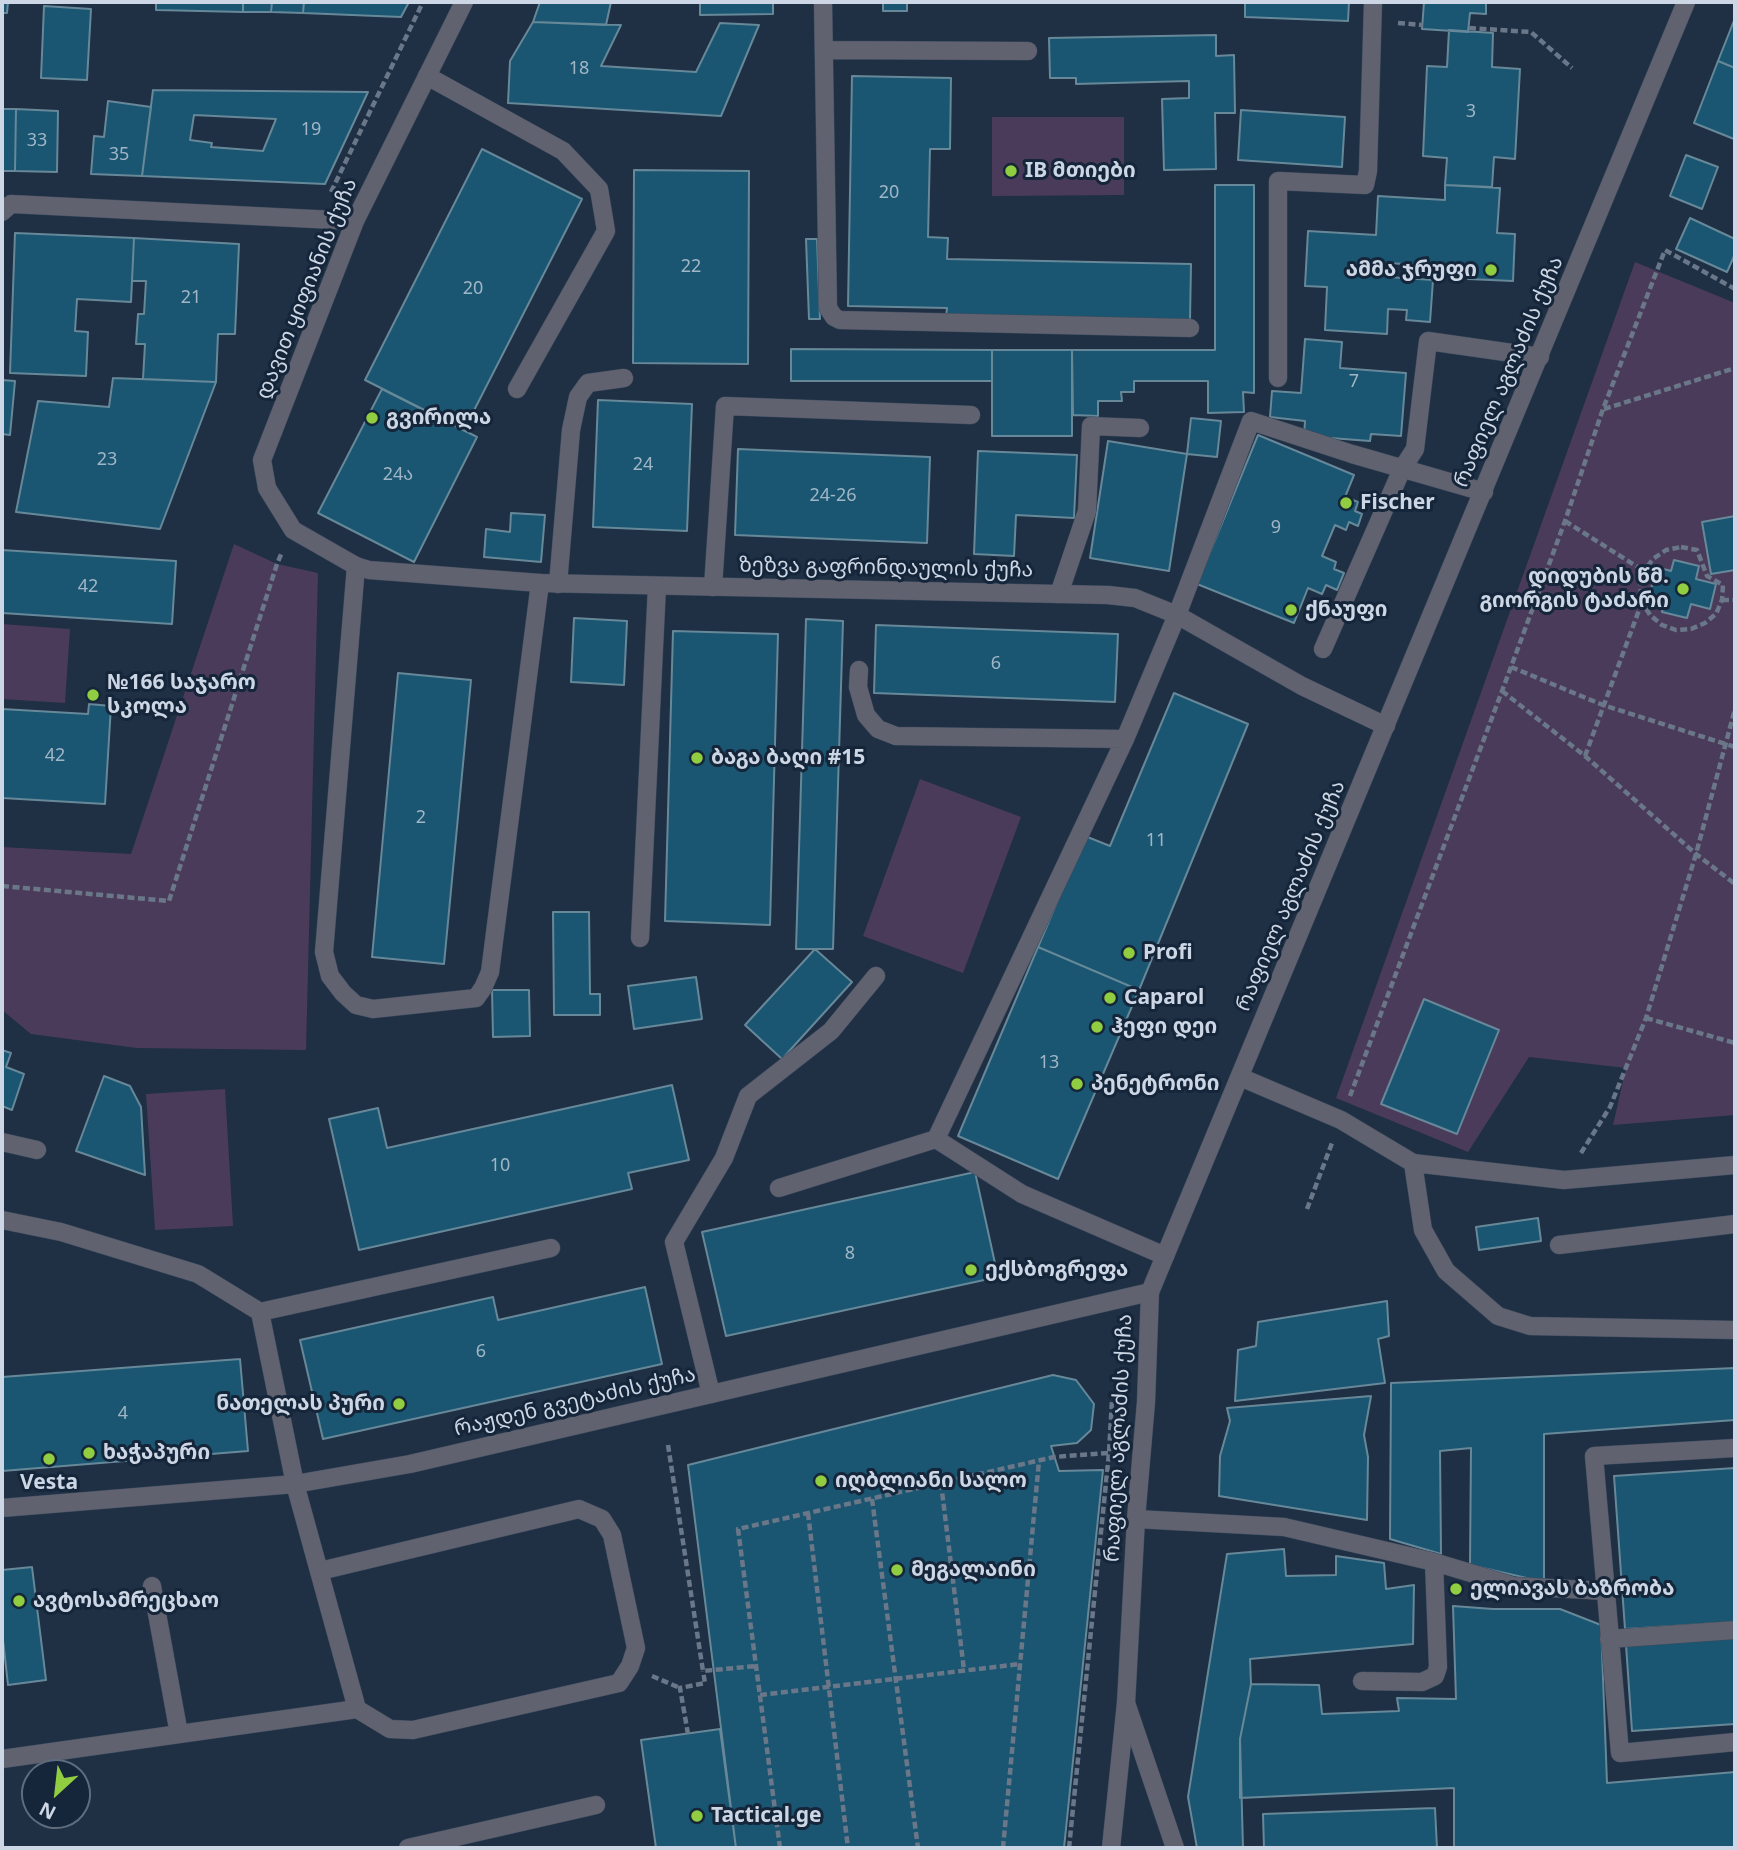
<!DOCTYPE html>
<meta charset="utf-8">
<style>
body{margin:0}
#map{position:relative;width:1737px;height:1850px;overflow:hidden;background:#1f2f44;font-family:"Noto Sans",sans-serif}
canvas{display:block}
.frame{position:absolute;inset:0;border:4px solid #ccd6e4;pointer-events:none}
.north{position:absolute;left:21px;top:1759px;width:70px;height:70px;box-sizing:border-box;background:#15253a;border:2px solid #5e6c7e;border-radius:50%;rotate:207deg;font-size:19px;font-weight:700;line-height:28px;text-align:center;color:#ccd6e4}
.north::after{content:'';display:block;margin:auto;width:24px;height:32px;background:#90cd41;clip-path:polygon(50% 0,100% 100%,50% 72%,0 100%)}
</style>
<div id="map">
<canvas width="1737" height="1850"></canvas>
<div class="frame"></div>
<div class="north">N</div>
</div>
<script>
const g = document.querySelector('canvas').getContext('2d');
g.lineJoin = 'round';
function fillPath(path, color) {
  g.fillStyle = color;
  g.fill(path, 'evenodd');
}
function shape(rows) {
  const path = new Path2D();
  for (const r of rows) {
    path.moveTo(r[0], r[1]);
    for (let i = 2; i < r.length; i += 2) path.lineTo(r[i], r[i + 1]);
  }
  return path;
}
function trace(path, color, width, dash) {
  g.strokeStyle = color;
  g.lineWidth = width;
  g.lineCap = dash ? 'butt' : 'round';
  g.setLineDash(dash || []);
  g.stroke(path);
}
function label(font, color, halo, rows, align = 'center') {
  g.font = font + ' "Noto Sans","Noto Sans Georgian",sans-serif';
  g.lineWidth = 6;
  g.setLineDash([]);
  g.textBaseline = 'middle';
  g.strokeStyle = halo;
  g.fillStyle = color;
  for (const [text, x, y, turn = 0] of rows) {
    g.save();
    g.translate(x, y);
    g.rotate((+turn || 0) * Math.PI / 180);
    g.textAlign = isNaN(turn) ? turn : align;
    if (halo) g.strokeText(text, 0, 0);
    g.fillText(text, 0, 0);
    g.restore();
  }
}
fillPath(shape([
 [992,117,1124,117,1124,195,992,196],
 [1635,262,1735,303,1735,1115,1613,1125,1626,1068,1529,1057,1468,1152,1336,1098],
 [234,544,277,564,318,573,306,1050,137,1048,31,1034,2,1010,2,847,131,854],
 [2,624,70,629,65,703,2,699],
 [920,779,1021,817,963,973,863,936],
 [225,1089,233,1226,155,1230,146,1094]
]), '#4b3b5a');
const building = shape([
 [2,2,8,2,7,13,2,13,2,2],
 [156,2,243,2,243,12,156,10,156,2],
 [243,2,272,2,271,12,243,12,243,2],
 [272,2,304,2,303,13,271,12,272,2],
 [304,2,409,2,401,17,303,13,304,2],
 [540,2,611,2,606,25,533,22,540,2],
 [700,2,773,2,773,14,700,15,700,2],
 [883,2,907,2,907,11,883,11,883,2],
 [1245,2,1349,2,1348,21,1245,17,1245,2],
 [1424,2,1486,2,1486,14,1470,13,1468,32,1422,29,1424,2],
 [44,6,91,9,87,80,41,78,44,6],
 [1735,18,1735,68,1718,61,1735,18],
 [533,22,621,25,601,66,696,72,720,23,759,25,721,116,508,103,510,61,533,22],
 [1449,30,1493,33,1492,67,1520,69,1515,159,1494,157,1492,187,1445,185,1447,158,1423,156,1427,66,1447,67,1449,30],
 [1216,35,1216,56,1234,55,1235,113,1215,113,1216,169,1164,170,1162,99,1189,98,1189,81,1076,84,1076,78,1050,78,1049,38,1216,35],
 [1718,61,1735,68,1734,139,1694,123,1718,61],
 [852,76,951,78,950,149,930,149,928,237,948,238,947,259,1191,264,1190,320,946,316,947,308,848,306,852,76],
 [153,90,368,92,325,184,142,176,153,90],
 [194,115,276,119,263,151,211,147,212,143,190,140,194,115],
 [108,101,151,107,142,176,91,174,94,136,104,137,108,101],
 [2,109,16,109,15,171,2,171,2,109],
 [16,109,58,111,57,172,15,171,16,109],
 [1241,110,1345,117,1342,167,1238,160,1241,110],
 [482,149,582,199,464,430,365,380,482,149],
 [1686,155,1718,167,1702,209,1670,196,1686,155],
 [634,170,749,171,748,364,633,363,634,170],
 [1215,185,1254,185,1254,393,1243,392,1244,412,1208,413,1208,381,1134,381,1134,392,1121,392,1122,401,1098,401,1098,416,1073,415,1072,350,1215,350,1215,185],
 [1445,185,1500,188,1497,233,1515,234,1513,281,1468,279,1468,268,1388,263,1388,277,1433,280,1430,322,1406,320,1407,310,1388,309,1387,334,1325,330,1327,287,1305,286,1308,231,1376,235,1378,196,1445,200,1445,185],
 [1690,218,1735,239,1735,254,1727,272,1676,249,1690,218],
 [15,233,134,238,131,302,77,299,75,331,88,332,86,376,10,373,15,233],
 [134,238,239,244,235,334,218,334,216,382,143,379,145,344,136,344,138,314,144,314,146,281,132,281,134,238],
 [806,239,817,239,820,319,809,319,806,239],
 [1305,339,1342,342,1340,368,1406,373,1401,436,1371,434,1370,441,1304,436,1305,421,1270,417,1272,391,1301,393,1305,339],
 [791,349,992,350,992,381,791,381,791,349],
 [992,350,1072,350,1072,436,992,436,992,350],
 [113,378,216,382,160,529,16,512,38,401,109,407,113,378],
 [2,380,15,381,10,435,2,434,2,380],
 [382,389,477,437,414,562,318,513,382,389],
 [598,400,692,404,687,531,593,527,598,400],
 [1191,418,1221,421,1217,457,1187,454,1191,418],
 [1258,435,1354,475,1345,497,1358,502,1355,511,1362,514,1358,526,1349,522,1346,530,1335,525,1322,556,1336,562,1334,569,1344,573,1337,590,1326,585,1322,594,1308,588,1294,623,1197,584,1258,435],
 [1108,441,1187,454,1169,571,1090,558,1108,441],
 [738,449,930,457,927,543,735,535,738,449],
 [978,451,1077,455,1074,518,1016,515,1014,556,974,554,978,451],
 [511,513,545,515,541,562,484,557,486,529,510,532,511,513],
 [1735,516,1735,570,1711,574,1702,522,1735,516],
 [2,550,176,561,172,624,2,613,2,550],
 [1674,560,1699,566,1696,579,1716,584,1710,609,1691,604,1687,618,1662,612,1665,597,1650,594,1656,567,1671,571,1674,560],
 [574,618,627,621,624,685,571,682,574,618],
 [806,619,843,621,833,949,796,949,806,619],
 [876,625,1118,634,1115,702,874,693,876,625],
 [673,631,778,634,770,925,665,921,673,631],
 [398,673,471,680,444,964,372,957,398,673],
 [1174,693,1248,724,1139,990,1038,947,1085,836,1110,846,1174,693],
 [89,704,111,706,105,804,2,798,2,709,88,714,89,704],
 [553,912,589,912,590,994,600,994,600,1015,554,1015,553,912],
 [1038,947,1139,990,1058,1179,958,1136,1038,947],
 [815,949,852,982,782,1059,745,1025,815,949],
 [696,977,702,1019,634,1029,628,986,696,977],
 [492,990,529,990,530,1036,493,1037,492,990],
 [1424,999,1499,1030,1457,1134,1381,1104,1424,999],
 [2,1050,11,1053,6,1067,24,1074,12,1110,2,1106,2,1050],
 [104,1076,130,1086,141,1107,145,1175,76,1151,104,1076],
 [672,1085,689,1160,628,1173,632,1189,359,1250,329,1119,378,1108,387,1148,672,1085],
 [975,1172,998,1277,726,1336,702,1232,975,1172],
 [1538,1218,1541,1241,1479,1250,1476,1227,1538,1218],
 [645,1287,662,1364,323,1439,300,1340,493,1297,498,1320,645,1287],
 [1387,1301,1389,1336,1378,1339,1385,1383,1235,1401,1238,1350,1256,1346,1258,1322,1387,1301],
 [240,1359,248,1451,2,1471,2,1377,240,1359],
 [1735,1368,1735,1420,1544,1434,1544,1582,1470,1565,1471,1448,1440,1451,1441,1554,1390,1539,1391,1383,1735,1368],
 [1053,1375,1076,1380,1094,1404,1091,1430,1077,1443,1051,1446,1059,1471,1103,1470,1064,1848,736,1848,688,1465,1053,1375],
 [1371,1396,1364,1435,1368,1457,1367,1520,1219,1496,1220,1456,1230,1421,1227,1408,1371,1396],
 [1735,1468,1735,1622,1625,1629,1614,1476,1735,1468],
 [1284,1549,1286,1576,1336,1575,1336,1556,1384,1563,1386,1589,1414,1585,1413,1644,1250,1659,1251,1684,1240,1739,1243,1848,1197,1848,1188,1797,1227,1554,1284,1549],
 [32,1567,46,1680,8,1685,2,1631,2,1570,32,1567],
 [1453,1606,1493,1609,1560,1609,1601,1625,1607,1783,1735,1772,1735,1848,1454,1848,1454,1788,1240,1798,1240,1739,1251,1684,1319,1685,1322,1714,1399,1711,1397,1698,1456,1699,1453,1606],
 [1735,1636,1735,1724,1632,1731,1626,1645,1735,1636],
 [720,1729,736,1848,656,1848,641,1740,720,1729],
 [1435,1808,1437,1848,1264,1848,1263,1814,1435,1808]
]);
fillPath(building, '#1a5671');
trace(building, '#678899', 2);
const service = shape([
 [823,2,828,308,834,317,840,320,1190,328],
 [824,50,1028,51],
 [427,76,563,151,599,189,606,231,517,389],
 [1278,378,1278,181,1365,185,1368,171,1373,2],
 [356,566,324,952,330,976,343,993,356,1005,373,1009,476,998,483,988,490,972,540,583],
 [558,584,571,430,578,397,588,383,624,378],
 [713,587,725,406,971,415],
 [1059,594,1087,511,1091,426,1140,428],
 [1323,649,1402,469,1415,449,1428,341,1540,357],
 [859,670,858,687,866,715,878,729,896,736,1125,739,1177,615,1251,421,1352,454,1484,492],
 [640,938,657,586],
 [1240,1077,1341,1120,1413,1163,1564,1180,1735,1165],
 [936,1139,1022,1194,1165,1256],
 [2,1142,37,1150],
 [1413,1163,1423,1230,1446,1271,1498,1316,1530,1326,1735,1330],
 [779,1188,936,1139,1125,739],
 [2,1220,61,1232,198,1274,260,1312,295,1484,357,1709,390,1729,413,1730,619,1683,630,1666,636,1648,612,1535,602,1519,579,1509,320,1571],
 [1559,1245,1735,1224],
 [260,1312,551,1248],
 [711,1394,674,1242,724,1158,748,1096,831,1031,876,976],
 [1735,1448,1594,1456,1620,1753,1735,1742],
 [1136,1519,1284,1527,1434,1562,1514,1586,1605,1591],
 [152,1586,179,1734],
 [1609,1639,1735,1630],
 [1362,1681,1422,1682,1435,1676,1438,1667,1434,1562],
 [2,1759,357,1709],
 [408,1848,596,1805]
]);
const minor = shape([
 [464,2,355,221,262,460,267,488,293,530,356,566,369,570,540,583,1108,595,1135,598,1177,615,1302,686,1386,726],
 [2,212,11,204,355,221],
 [1126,1703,1175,1848]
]);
const tertiary = shape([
 [2,1508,295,1484,410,1464,1150,1292],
 [1111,1848,1126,1703,1136,1519,1146,1402,1150,1292,1686,2]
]);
trace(service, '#3b4a5e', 19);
trace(minor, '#3b4a5e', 19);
trace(tertiary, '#3b4a5e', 19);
trace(shape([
 [1398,23,1423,25],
 [1469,28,1531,32,1572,68],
 [331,192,423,2],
 [1604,409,1735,368],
 [1565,521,1644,571],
 [1681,547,1697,550,1707,576,1723,585,1722,600,1716,614,1705,623,1691,629,1676,630,1662,625,1650,615,1642,602,1640,586,1644,571,1653,559,1666,550,1681,547],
 [1722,600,1735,600],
 [1511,667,1603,705,1735,747],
 [1502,691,1585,756,1696,854,1735,884],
 [1585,756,1642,602],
 [2,886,169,901,277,564,282,552],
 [1646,1018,1735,1043],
 [1350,1096,1511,667,1565,521,1603,409,1665,250,1735,289],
 [1581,1153,1610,1107,1646,1018,1696,854,1735,709],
 [1307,1209,1332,1143],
 [668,1445,703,1671,756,1666],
 [941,1483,964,1670],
 [872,1499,918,1848],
 [808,1513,848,1848],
 [652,1676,680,1688],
 [760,1695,1020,1664],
 [688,1734,680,1688,705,1683,703,1671],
 [780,1848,738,1529,1054,1457,1109,1453],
 [1003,1848,1039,1461],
 [1069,1848,1109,1453,1112,1400]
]), '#6a7789', 4.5, [7, 3.5]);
trace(service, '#61626f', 18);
trace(minor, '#61626f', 18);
trace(tertiary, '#61626f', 18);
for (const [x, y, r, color] of [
 [1011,171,7,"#90cd41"],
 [1491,270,7,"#90cd41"],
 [372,418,7,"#90cd41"],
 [1346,503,7,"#90cd41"],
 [1683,589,7,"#90cd41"],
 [1291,610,7,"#90cd41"],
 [93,695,7,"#90cd41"],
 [697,758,7,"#90cd41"],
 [1129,953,7,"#90cd41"],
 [1110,998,7,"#90cd41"],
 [1097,1027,7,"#90cd41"],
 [1077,1084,7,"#90cd41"],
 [971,1270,7,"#90cd41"],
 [399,1404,7,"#90cd41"],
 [89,1453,7,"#90cd41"],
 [49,1459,7,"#90cd41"],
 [821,1481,7,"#90cd41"],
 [897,1570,7,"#90cd41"],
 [1456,1589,7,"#90cd41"],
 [19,1601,7,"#90cd41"],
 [697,1816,7,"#90cd41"]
]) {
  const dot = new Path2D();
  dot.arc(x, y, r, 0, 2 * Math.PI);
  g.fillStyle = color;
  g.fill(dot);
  trace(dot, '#15253a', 2.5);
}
label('18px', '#a0b6c7', null, [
 ["18",579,69],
 ["3",1471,112],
 ["19",311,130],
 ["33",37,141],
 ["35",119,155],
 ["20",889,193],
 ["22",691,267],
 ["20",473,289],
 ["21",191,298],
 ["7",1354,382],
 ["23",107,460],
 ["24",643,465],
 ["24ა",398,475],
 ["24-26",833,496],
 ["9",1276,528],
 ["42",88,587],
 ["6",996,664],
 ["42",55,756],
 ["2",421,818],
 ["11",1156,841],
 ["13",1049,1063],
 ["10",500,1166],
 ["8",850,1254],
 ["6",481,1352],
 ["4",123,1414]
]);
label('bold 21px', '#ccd6e4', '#15253a', [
 ["IB მთიები",1025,171],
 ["ამმა ჯრუფი",1477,270,"right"],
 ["გვირილა",386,418],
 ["Fischer",1360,503],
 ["დიდუბის წმ.",1669,577,"right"],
 ["გიორგის ტაძარი",1669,601,"right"],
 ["ქნაუფი",1305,610],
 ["№166 საჯარო",107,683],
 ["სკოლა",107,707],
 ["ბაგა ბაღი #15",711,758],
 ["Profi",1143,953],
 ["Caparol",1124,998],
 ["ჰეფი დეი",1111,1027],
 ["პენეტრონი",1091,1084],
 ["ექსბოგრეფა",985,1270],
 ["ნათელას პური",385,1404,"right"],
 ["ხაჭაპური",103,1453],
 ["იღბლიანი სალო",835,1481],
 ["Vesta",49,1483,"center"],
 ["მეგალაინი",911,1570],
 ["ელიავას ბაზრობა",1470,1589],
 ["ავტოსამრეცხაო",33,1601],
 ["Tactical.ge",711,1816]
], 'left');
label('21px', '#ccd6e4', '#15253a', [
 ["დავით ყიფიანის ქუჩა",307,289,-68],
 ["რაფიელ აგლაძის ქუჩა",1509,372,-67],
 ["ზეზვა გაფრინდაულის ქუჩა",886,568,1],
 ["რაფიელ აგლაძის ქუჩა",1291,896,-67],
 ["რაჟდენ გვეტაძის ქუჩა",575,1402,-13],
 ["რაფიელ აგლაძის ქუჩა",1119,1438,-87]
]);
</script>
